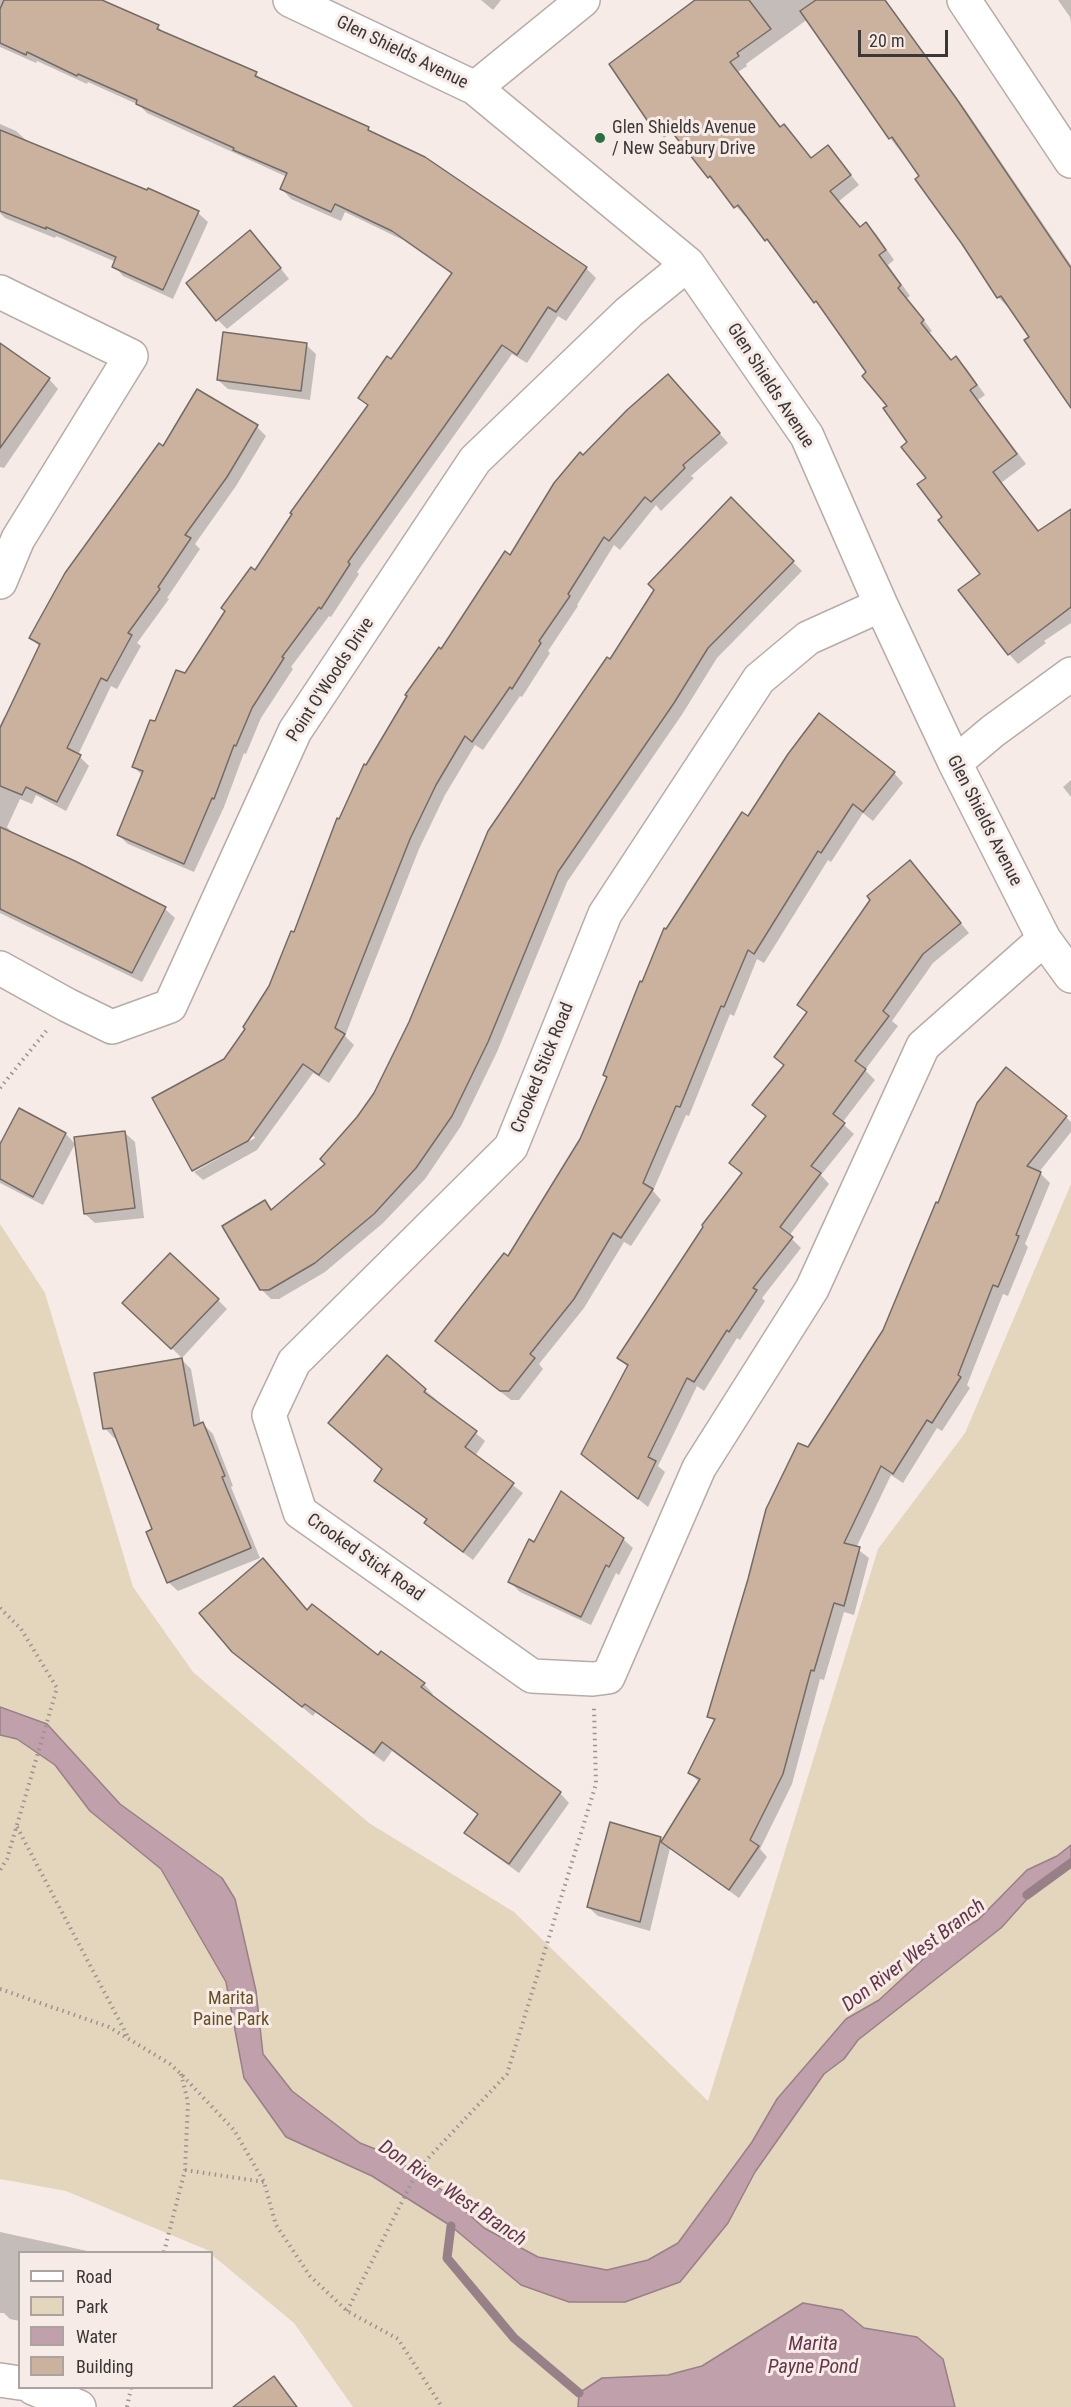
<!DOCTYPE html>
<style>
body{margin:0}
#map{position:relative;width:1071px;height:2407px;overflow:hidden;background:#f6ebe7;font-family:"Roboto Condensed",sans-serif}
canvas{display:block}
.legend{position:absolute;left:18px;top:2251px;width:195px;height:138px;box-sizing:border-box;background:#f6ebe7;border:2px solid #aba3a0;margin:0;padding:8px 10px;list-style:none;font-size:18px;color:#3b3736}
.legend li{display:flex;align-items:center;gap:12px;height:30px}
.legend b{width:30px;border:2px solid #aba3a0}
.scale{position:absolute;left:858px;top:30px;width:90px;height:27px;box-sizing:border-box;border:3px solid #3b3736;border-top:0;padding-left:8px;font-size:18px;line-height:21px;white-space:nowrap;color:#3b3736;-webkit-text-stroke:4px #f6ebe7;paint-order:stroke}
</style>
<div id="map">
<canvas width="1071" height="2407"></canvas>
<ul class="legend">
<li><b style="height:8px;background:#fff"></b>Road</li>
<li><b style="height:16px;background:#e3d6bc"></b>Park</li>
<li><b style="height:16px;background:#c0a0ab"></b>Water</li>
<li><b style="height:16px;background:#cbb29e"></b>Building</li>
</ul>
<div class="scale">20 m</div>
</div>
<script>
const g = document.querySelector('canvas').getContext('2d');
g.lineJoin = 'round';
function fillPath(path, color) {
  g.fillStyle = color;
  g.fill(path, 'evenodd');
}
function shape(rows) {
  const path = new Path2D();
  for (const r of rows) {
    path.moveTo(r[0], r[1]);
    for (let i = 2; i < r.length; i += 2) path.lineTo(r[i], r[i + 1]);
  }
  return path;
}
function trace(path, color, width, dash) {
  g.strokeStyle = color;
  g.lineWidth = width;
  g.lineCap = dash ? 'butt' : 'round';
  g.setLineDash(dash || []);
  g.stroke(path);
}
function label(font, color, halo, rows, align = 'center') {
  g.font = font + ' "Roboto Condensed",sans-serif';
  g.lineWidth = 6;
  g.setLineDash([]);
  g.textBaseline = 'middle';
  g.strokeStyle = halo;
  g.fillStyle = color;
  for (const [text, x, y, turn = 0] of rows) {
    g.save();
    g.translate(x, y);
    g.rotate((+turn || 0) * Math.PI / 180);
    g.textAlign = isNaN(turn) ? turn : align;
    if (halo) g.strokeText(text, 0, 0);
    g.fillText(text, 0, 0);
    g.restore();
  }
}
fillPath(shape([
 [1071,1184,1071,2407,353,2407,294,2323,212,2255,212,2252,66,2191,0,2179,0,1224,45,1293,133,1587,193,1672,369,1823,514,1912,708,2101,878,1549,965,1433]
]), '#e3d6bc');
const water = shape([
 [0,1707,47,1724,120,1804,222,1878,235,1899,256,1991,263,2054,292,2091,360,2143,388,2154,442,2190,484,2228,538,2257,607,2270,648,2260,678,2243,752,2142,777,2099,846,2019,879,2000,945,1939,978,1920,1027,1870,1057,1856,1071,1845,1071,1859,1046,1878,1001,1928,858,2040,844,2059,824,2074,755,2172,728,2223,680,2282,625,2302,569,2302,521,2285,451,2226,372,2176,286,2137,244,2078,226,1982,161,1869,90,1811,55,1765,17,1739,0,1735,0,1707],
 [803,2303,842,2310,864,2328,917,2337,943,2359,955,2407,578,2407,579,2393,602,2378,668,2375,702,2366,803,2303]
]);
fillPath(water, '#c0a0ab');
trace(water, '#988088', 1.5);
fillPath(shape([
 [0,0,100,0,158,27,165,34,256,74,263,81,368,129,374,134,425,159,586,268,596,278,566,321,558,316,527,363,512,354,357,572,359,574,331,617,329,616,291,667,293,669,261,718,246,754,244,753,224,807,194,872,128,844,118,835,143,776,134,767,156,723,185,675,369,406,360,398,392,362,453,275,403,240,345,212,341,221,291,199,282,189,287,177,147,113,139,105,88,82,87,84,37,61,36,63,0,47],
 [481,0,501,0,493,10],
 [697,0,885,0,965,109,1071,265,1071,407,1031,337,1010,306,1008,307,999,298,921,177,890,138,808,19,746,64,747,66,738,72,782,128,784,126,794,136,812,159,828,147,859,185,839,201,861,228,866,224,876,234,894,260,888,265,910,296,907,298,932,331,929,333,952,361,956,358,966,368,985,395,978,400,1026,464,1001,483,1040,532,1071,512,1071,623,1044,641,1046,643,1018,664,1009,654,982,574,944,517,909,443,868,373,825,311,747,215,745,216,709,177,674,131,664,138,655,128,611,65],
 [1058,0,1071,0,1071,22,1070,17],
 [0,124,16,131,26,140,25,142,198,213,208,222,173,299,123,276,114,266,116,262,56,236,55,238,5,218,0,213],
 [260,242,289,279,227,329,218,320],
 [0,345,49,379,58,389,4,468,0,467],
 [306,345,316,354,310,400,228,389,218,380],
 [678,386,728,443,691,476,694,478,661,511,656,505,620,550,614,545,577,605,578,606,548,651,550,653,522,697,520,696,483,750,475,745,445,795,419,849,345,1036,354,1045,329,1083,313,1073,257,1150,203,1180,194,1172,255,1138,254,1136,193,1170,225,1060,247,1029,270,987,294,934,340,821,366,767,441,651,583,457],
 [257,427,266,436,236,486,195,544,200,549,167,598,169,599,137,643,141,646,117,689,111,686,78,755,89,766,66,811,36,795,32,804,20,799,7,827,15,835,75,862,165,909,175,918,142,982,0,913,0,725,4,717,6,718,40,647,31,638,163,448],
 [731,499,802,571,717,658,683,713,567,882,497,1052,461,1126,425,1179,383,1223,325,1272,279,1299,271,1299,261,1289,265,1202,273,1210,327,1164,375,1093,610,661],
 [894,773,903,783,873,821,863,813,831,862,828,860,764,963,757,959,734,1016,730,1014,689,1116,686,1115,653,1191,661,1200,631,1246,624,1242,584,1308,539,1364,543,1369,519,1400,511,1400,447,1350,582,1140,608,1078,605,1075,667,931,748,818],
 [1071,780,1071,797,1063,787],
 [910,862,969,933,933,963,892,1021,898,1026,865,1070,875,1080,842,1123,854,1134,821,1175,829,1184,789,1236,801,1248,762,1298,765,1301,740,1340,737,1338,704,1391,697,1386,658,1466,665,1472,648,1507,583,1454,629,1368,619,1358,743,1175,731,1163,767,1117,754,1105,785,1067,776,1057,808,1014,799,1005],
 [19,1110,66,1134,75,1144,43,1205,0,1183,0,1147],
 [1066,1117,1071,1122,1071,1132,1039,1172,1050,1183,1025,1244,1028,1247,1008,1296,1003,1294,967,1385,970,1388,942,1431,937,1428,903,1483,891,1475,856,1548,869,1558,854,1615,844,1612,824,1680,820,1679,792,1784,760,1849,767,1857,739,1898,670,1848,650,1931,598,1916,588,1907,660,1838,663,1841,699,1782,690,1773,715,1722,709,1716,809,1449,885,1331,939,1205],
 [125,1133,135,1142,144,1218,95,1223,85,1214],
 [218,1300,227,1309,182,1358,134,1312],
 [182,1360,191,1369,201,1425,203,1424,213,1434,233,1486,231,1487,260,1558,178,1591,168,1582,154,1530,117,1438,114,1438,105,1428],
 [425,1390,485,1441,475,1456,523,1493,473,1560,436,1533,426,1523,428,1521,386,1490,376,1480,384,1470,340,1432],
 [623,1539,633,1548,619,1575,616,1573,591,1625,520,1592,510,1582,535,1544],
 [308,1612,378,1658,424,1684,433,1694,431,1696,560,1793,569,1803,519,1873,476,1842,466,1832,479,1815,392,1751,384,1762,316,1712,313,1716,233,1651],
 [0,2232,92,2252,20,2252,20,2321,10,2319,4,2313,0,2313]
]), '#0003');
trace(shape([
 [1027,1895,1071,1863],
 [451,2226,447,2258,514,2338,579,2393]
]), '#988088', 9);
const building = shape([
 [4,0,102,0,159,25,157,29,257,72,255,76,369,127,368,130,425,157,587,267,556,312,548,307,517,355,502,345,348,562,350,564,321,609,319,607,282,657,284,658,252,708,236,746,234,745,214,799,212,798,184,864,117,835,143,771,132,767,150,720,155,721,176,670,185,673,225,611,221,608,251,567,255,570,292,514,290,513,368,405,358,398,387,356,391,359,452,273,392,231,335,204,331,212,280,189,287,173,233,150,234,148,136,104,137,100,78,74,77,76,27,52,26,55,0,43,0,9,4,0],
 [695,0,749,0,771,29,737,53,739,56,730,62,780,127,784,124,811,158,828,145,851,175,830,191,860,227,866,222,886,250,879,255,901,285,898,288,924,320,921,323,951,360,956,356,977,385,970,390,1017,454,993,472,1038,531,1071,509,1071,607,1008,655,958,590,980,574,938,520,942,517,917,484,926,478,901,447,907,442,883,408,887,406,862,376,866,372,816,301,814,303,767,239,765,241,738,205,734,208,710,176,708,178,664,122,653,129,609,64,695,0],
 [816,0,885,0,956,98,1071,268,1071,408,1024,340,1029,337,1001,296,997,298,962,244,915,179,919,176,892,137,889,139,800,11,816,0],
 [0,130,147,190,148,188,199,211,163,290,112,267,116,257,46,227,46,229,0,211,0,130],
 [250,230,281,268,216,321,186,283,250,230],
 [223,332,307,343,301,391,217,380,223,332],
 [0,343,50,378,0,448,0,343],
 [668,374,720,433,683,465,685,468,651,502,645,497,609,541,604,537,568,594,570,596,539,641,541,643,512,689,510,687,472,742,465,736,436,785,410,839,335,1028,345,1034,319,1075,303,1064,248,1141,192,1171,152,1098,224,1059,245,1029,243,1027,269,986,291,931,294,932,337,818,339,819,364,764,366,765,407,696,405,695,439,647,441,649,505,551,510,555,554,483,580,452,583,455,627,410,668,374],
 [197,389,258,425,227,477,185,535,191,538,158,587,160,589,128,633,132,635,107,681,101,678,67,748,81,755,57,802,26,787,22,795,0,786,0,728,40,644,29,638,65,573,159,443,163,446,197,389],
 [731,497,794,561,708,648,674,703,558,872,488,1042,452,1116,416,1168,374,1214,315,1263,269,1290,260,1290,222,1226,265,1200,271,1210,325,1164,320,1159,357,1117,374,1093,409,1022,488,831,607,657,610,659,654,590,648,584,731,497],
 [819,713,895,772,863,812,853,804,821,853,818,851,754,954,748,950,724,1007,721,1006,680,1107,676,1106,643,1183,653,1189,621,1238,613,1233,574,1299,530,1354,535,1358,509,1391,500,1391,435,1341,504,1253,508,1256,580,1139,607,1077,603,1075,640,981,642,982,664,928,666,929,742,812,748,816,788,754,819,713],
 [0,827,75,861,166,907,132,973,0,909,0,827],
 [910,860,961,923,923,954,883,1011,889,1016,855,1061,866,1069,833,1114,845,1123,811,1166,821,1173,780,1227,793,1237,753,1288,757,1290,729,1332,727,1330,694,1382,687,1378,648,1457,656,1461,638,1499,581,1454,628,1365,617,1358,703,1227,702,1225,742,1173,729,1163,766,1116,752,1105,784,1065,774,1057,807,1012,797,1005,870,900,867,896,910,860],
 [1006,1067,1067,1116,1027,1166,1041,1172,1016,1235,1019,1236,998,1287,993,1285,958,1375,961,1377,932,1423,927,1420,893,1474,881,1466,844,1543,860,1547,844,1606,834,1603,814,1671,811,1670,783,1774,750,1840,759,1846,729,1890,661,1842,700,1779,688,1773,715,1719,707,1717,748,1579,766,1509,798,1443,808,1447,883,1330,936,1202,938,1203,977,1103,1006,1067],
 [19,1108,66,1133,33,1197,0,1179,0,1144,19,1108],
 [125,1131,135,1208,84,1214,74,1137,125,1131],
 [170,1253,219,1299,171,1349,122,1303,170,1253],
 [387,1355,426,1389,424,1392,477,1431,465,1447,514,1483,463,1552,424,1523,427,1519,374,1481,382,1469,328,1423,387,1355],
 [182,1358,194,1426,203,1422,225,1476,222,1477,251,1548,167,1583,146,1532,152,1529,112,1428,103,1429,94,1373,182,1358],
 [561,1491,624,1538,609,1567,606,1565,581,1617,508,1582,529,1539,534,1542,561,1491],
 [263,1558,307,1610,312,1604,378,1655,381,1651,425,1683,421,1687,561,1792,509,1864,464,1833,478,1814,382,1742,374,1753,305,1704,302,1707,232,1652,199,1613,263,1558],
 [610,1822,661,1837,640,1922,587,1907,610,1822],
 [274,2376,297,2407,233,2407,274,2376]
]);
fillPath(building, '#cbb29e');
trace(building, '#736c66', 1.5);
const minor = shape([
 [290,0,475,88,688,264,807,436,881,605,955,763,1044,939,1071,976],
 [964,0,1071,161],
 [475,88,583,0],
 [0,292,131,356,18,539,0,582],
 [881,605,808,638,759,679,605,914,511,1147,294,1362,269,1415,300,1512,532,1676,593,1679,608,1677,699,1468,812,1289,923,1046,1044,939],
 [955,763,993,731,1071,674],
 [0,968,67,1005,112,1027,170,1006,295,731,475,460,629,312,688,264],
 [0,2380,20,2383],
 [33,2388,79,2407]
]);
trace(minor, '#b6aca8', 36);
trace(shape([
 [0,1088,47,1030],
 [0,1608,21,1629,57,1688,7,1859,0,1870],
 [17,1827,128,2037],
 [0,1989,109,2027,170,2064,181,2074,234,2130,264,2182,276,2225,310,2276,347,2311,398,2339,442,2407],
 [185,2170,264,2182],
 [164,2252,185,2170,188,2102,181,2074],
 [347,2311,419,2168,507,2074,596,1784,594,1708],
 [127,2407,131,2388]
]), '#9a9390', 4, [1.5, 4.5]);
trace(minor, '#fff', 33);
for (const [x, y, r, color] of [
 [600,138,6,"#28713e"]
]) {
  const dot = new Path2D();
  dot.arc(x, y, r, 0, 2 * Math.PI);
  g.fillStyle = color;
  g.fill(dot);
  trace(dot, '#f6ebe7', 2);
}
label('18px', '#3b3736', '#f6ebe7', [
 ["Glen Shields Avenue",402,53,26],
 ["Glen Shields Avenue",770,386,57],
 ["Point O'Woods Drive",331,680,-57],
 ["Glen Shields Avenue",984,821,63],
 ["Crooked Stick Road",543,1068,-68],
 ["Crooked Stick Road",365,1558,35]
]);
label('18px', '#3b3736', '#f6ebe7', [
 ["Glen Shields Avenue",612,128],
 ["/ New Seabury Drive",612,149]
], 'left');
label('18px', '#665022', '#f6ebe7', [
 ["Marita",231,1999],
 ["Paine Park",231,2020]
]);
label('italic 20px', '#643649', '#f6ebe7', [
 ["Don River West Branch",914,1956,-37],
 ["Don River West Branch",452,2194,34],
 ["Marita",813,2345],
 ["Payne Pond",813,2368]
]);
</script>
